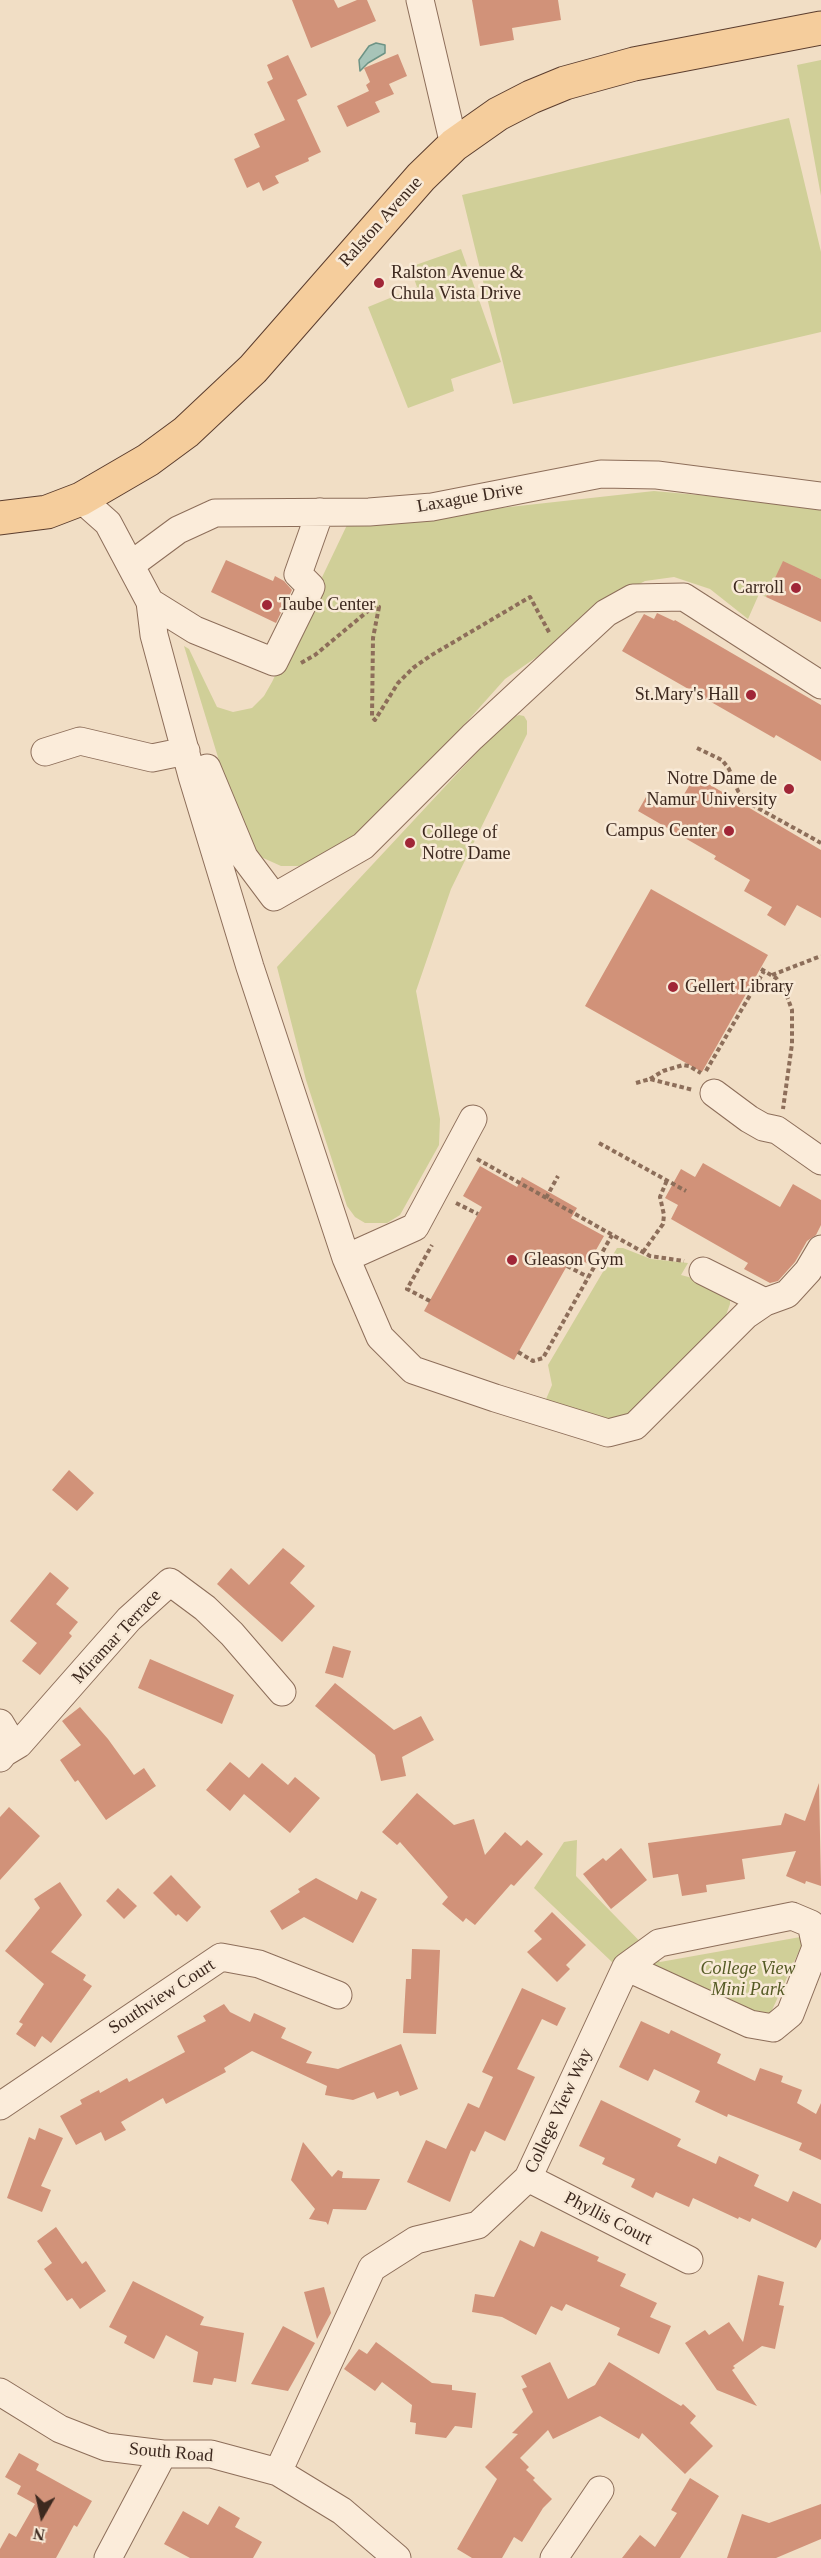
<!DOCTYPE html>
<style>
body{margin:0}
#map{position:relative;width:821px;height:2558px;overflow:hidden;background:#f1dec5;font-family:"Times New Roman",serif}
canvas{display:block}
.north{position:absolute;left:12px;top:2486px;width:60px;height:60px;-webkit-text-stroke:4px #f8e9d6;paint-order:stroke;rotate:189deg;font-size:16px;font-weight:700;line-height:24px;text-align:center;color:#3d291f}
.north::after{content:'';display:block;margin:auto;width:21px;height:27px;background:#3d291f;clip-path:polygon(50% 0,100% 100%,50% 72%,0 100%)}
</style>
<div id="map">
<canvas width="821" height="2558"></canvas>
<div class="north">N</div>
</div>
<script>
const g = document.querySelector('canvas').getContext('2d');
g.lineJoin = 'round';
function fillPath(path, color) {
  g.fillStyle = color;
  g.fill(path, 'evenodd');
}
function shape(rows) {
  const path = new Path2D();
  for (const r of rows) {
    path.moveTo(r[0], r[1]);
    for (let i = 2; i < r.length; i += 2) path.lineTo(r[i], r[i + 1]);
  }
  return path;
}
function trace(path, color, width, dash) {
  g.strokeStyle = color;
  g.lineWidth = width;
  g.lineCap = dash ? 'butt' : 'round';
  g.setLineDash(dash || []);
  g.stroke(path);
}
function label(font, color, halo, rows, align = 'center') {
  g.font = font + ' "Times New Roman",serif';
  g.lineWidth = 5;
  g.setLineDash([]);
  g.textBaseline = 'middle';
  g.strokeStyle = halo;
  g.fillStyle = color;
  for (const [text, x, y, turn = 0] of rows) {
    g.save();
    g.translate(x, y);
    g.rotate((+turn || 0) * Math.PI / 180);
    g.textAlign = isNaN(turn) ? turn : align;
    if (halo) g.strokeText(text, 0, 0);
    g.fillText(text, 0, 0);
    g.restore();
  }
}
fillPath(shape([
 [821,60,821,196,797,65],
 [789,118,821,252,821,332,513,404,462,195],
 [461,249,501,362,451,379,454,391,408,408,368,307,417,287,410,267],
 [654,491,821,506,821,579,783,562,766,597,759,594,748,619,710,589,674,577,645,581,622,593,596,616,505,679,420,774,385,808,329,856,299,866,281,866,261,857,243,839,184,646,189,649,217,707,233,712,252,708,264,696,272,682,347,525],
 [519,715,524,716,527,721,527,734,451,889,416,991,440,1119,439,1145,400,1215,387,1223,365,1223,355,1217,347,1206,306,1080,277,967,495,733,512,718],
 [617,1248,623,1248,651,1259,688,1263,681,1275,715,1284,730,1297,730,1304,725,1318,635,1412,612,1420,544,1404,552,1385,548,1365],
 [577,1840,576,1876,660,1962,806,1936,767,2021,612,1962,534,1888,564,1842]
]), '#d0cf98');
const water = shape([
 [376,43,385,45,385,53,368,63,360,71,359,60,369,46,376,43]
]);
fillPath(water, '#a7c4b8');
trace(water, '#6d9385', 1.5);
fillPath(shape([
 [292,0,334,0,338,8,357,0,367,0,376,21,311,48],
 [472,0,558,0,561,20,512,28,514,40,480,46],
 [398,54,407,76,389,84,394,94,375,102,380,112,347,127,337,106,369,91,366,85,370,82,364,68],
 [288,55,307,95,297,100,321,152,308,158,309,161,275,176,279,183,263,191,259,182,247,188,234,159,260,147,254,134,285,120,267,82,273,79,267,65],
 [226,560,273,581,275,576,284,581,292,590,276,623,211,592],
 [783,561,821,579,821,622,766,597],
 [657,613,674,621,675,620,821,705,821,761,776,735,774,738,622,651,644,614,654,619],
 [695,776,821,850,821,918,797,905,785,926,767,915,772,907,744,891,750,880,714,859,716,856,638,811,650,790,677,806],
 [651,889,768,955,702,1072,585,1006],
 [703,1163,780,1207,793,1184,821,1200,821,1225,816,1235,807,1241,795,1262,778,1281,770,1283,744,1269,748,1263,671,1219,678,1205,665,1198,681,1169,695,1177],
 [480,1166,517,1187,522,1177,577,1208,571,1218,604,1236,588,1264,573,1255,514,1360,424,1311,482,1207,463,1196],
 [69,1470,94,1493,77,1511,52,1490],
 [283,1548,305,1566,290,1583,315,1606,282,1642,217,1584,231,1568,249,1585],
 [50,1572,69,1588,56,1604,78,1622,69,1633,72,1636,40,1675,22,1661,37,1643,10,1621],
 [333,1646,351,1651,343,1678,325,1673],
 [150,1659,234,1695,222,1724,138,1688],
 [335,1683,394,1730,421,1716,434,1740,402,1757,406,1776,381,1781,375,1755,315,1706],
 [80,1707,108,1739,134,1775,144,1768,156,1786,106,1820,78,1780,75,1782,60,1760,81,1745,62,1721],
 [230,1762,249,1778,262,1763,288,1785,295,1777,320,1798,290,1833,244,1794,230,1811,206,1790],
 [819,1783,821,1886,806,1881,805,1884,786,1876,796,1851,742,1859,745,1879,706,1885,707,1892,682,1896,678,1874,653,1878,648,1843,781,1825,785,1813,805,1821],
 [417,1793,454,1825,474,1819,485,1855,505,1832,521,1846,527,1840,543,1854,514,1886,511,1884,475,1925,466,1918,463,1922,442,1904,448,1897,400,1842,397,1845,382,1832],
 [9,1807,40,1836,0,1880,0,1817],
 [621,1848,647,1880,611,1909,583,1874,603,1858,606,1861],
 [171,1875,201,1907,187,1922,178,1914,176,1916,153,1893],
 [316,1878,357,1900,361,1891,377,1899,353,1943,304,1917,282,1930,270,1911,300,1892,298,1889],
 [60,1882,82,1915,51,1952,86,1975,83,1980,92,1986,51,2043,42,2036,35,2047,16,2034,23,2024,19,2022,44,1984,5,1951,40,1908,34,1899],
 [118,1888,137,1906,124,1919,106,1901],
 [552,1912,586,1945,566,1965,570,1969,557,1982,527,1952,542,1939,534,1931],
 [412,1949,440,1950,436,2034,403,2033,406,1979,411,1979],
 [522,1988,566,2008,557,2026,542,2019,517,2069,535,2077,505,2141,485,2131,475,2152,471,2150,450,2202,407,2182,426,2140,446,2149,468,2103,479,2108,493,2077,482,2072],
 [224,2004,230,2012,250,2022,254,2013,286,2028,281,2038,312,2052,306,2063,338,2069,401,2044,418,2089,400,2096,398,2091,377,2099,374,2092,353,2100,325,2095,327,2086,252,2051,224,2068,226,2072,166,2104,163,2098,121,2122,126,2130,105,2141,101,2132,76,2145,60,2116,82,2104,80,2100,99,2090,100,2093,127,2078,129,2082,185,2052,177,2036,206,2021,203,2016],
 [641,2021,669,2034,671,2030,721,2054,717,2063,755,2081,760,2068,783,2076,781,2082,802,2090,797,2103,816,2114,821,2103,821,2160,799,2150,802,2143,728,2114,727,2117,695,2102,700,2091,654,2069,648,2081,619,2067],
 [601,2100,681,2139,677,2146,716,2164,719,2156,759,2175,754,2186,788,2202,793,2191,821,2204,821,2239,816,2248,752,2218,750,2222,739,2217,738,2219,693,2198,689,2207,656,2192,653,2198,631,2187,635,2179,602,2164,605,2158,579,2146],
 [39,2128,63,2138,41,2186,51,2190,42,2212,7,2198,29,2137,35,2140],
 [303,2142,332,2177,338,2170,343,2172,342,2178,380,2179,366,2210,333,2209,328,2225,326,2222,309,2219,315,2209,291,2180],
 [56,2227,82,2264,86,2261,106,2291,80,2309,72,2298,67,2301,44,2269,52,2263,37,2241],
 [541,2231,599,2257,597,2261,626,2274,620,2286,657,2303,650,2317,671,2326,659,2354,617,2335,620,2328,566,2304,562,2311,551,2306,536,2335,502,2317,472,2312,475,2294,494,2297,520,2240,534,2247],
 [758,2275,784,2282,779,2305,784,2306,775,2349,762,2346,733,2366,735,2368,732,2370,757,2406,717,2390,685,2343,705,2330,709,2335,729,2322,743,2342],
 [133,2281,204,2317,200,2325,244,2333,236,2382,214,2378,212,2385,193,2382,198,2352,166,2335,154,2359,124,2343,127,2336,109,2327],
 [324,2287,331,2313,317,2339,304,2292],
 [283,2326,315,2343,288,2391,251,2384],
 [376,2342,432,2383,452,2385,452,2390,476,2393,472,2428,455,2426,446,2438,415,2434,416,2423,410,2422,412,2405,382,2382,375,2391,344,2369,359,2349,367,2354],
 [550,2362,568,2399,595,2385,609,2362,681,2406,683,2404,696,2416,690,2423,713,2446,685,2474,642,2433,639,2439,600,2416,553,2439,548,2430,520,2458,529,2467,526,2470,535,2478,533,2480,552,2499,543,2508,522,2542,514,2537,502,2558,472,2558,457,2549,497,2479,485,2467,518,2434,512,2433,533,2412,522,2389,527,2387,521,2376],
 [19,2453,39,2464,36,2470,92,2501,77,2527,74,2525,56,2558,0,2558,0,2549,9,2533,16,2537,35,2504,17,2494,21,2486,5,2477],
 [690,2478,719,2496,680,2558,622,2558,640,2535,655,2547,677,2513,671,2510],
 [821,2504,821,2539,776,2558,727,2558,742,2514,769,2523],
 [219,2506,240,2518,235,2527,262,2542,253,2558,190,2558,164,2544,183,2511,208,2525]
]), '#d19279');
const minor = shape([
 [420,0,454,145],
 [81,499,108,523,150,602,154,635,192,776,250,967,346,1258,380,1337,413,1370,495,1398,608,1433,635,1426,746,1315,765,1302,787,1294,808,1271,821,1249],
 [132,564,178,530,215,513,369,512,432,507,601,474,657,475,821,496],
 [150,602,195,630,274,662,311,587,298,574,320,512],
 [45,752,80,741,152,758,186,751],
 [207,768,244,857,274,897,363,846,472,737,606,613,633,598,684,597,821,685],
 [714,1093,749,1119,763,1127,777,1130,821,1161],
 [346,1258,415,1227,473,1119],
 [703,1271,765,1302],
 [0,1723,6,1733,4,1753,0,1758],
 [4,1753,19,1744,129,1619,170,1582,205,1608,232,1634,282,1692],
 [792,1916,811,1924,816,1947,790,2014,773,2028,750,2024,626,1967,659,1943,792,1916],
 [0,2106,221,1957,259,1964,338,1995],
 [528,2178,689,2260],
 [0,2392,60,2429,106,2447,163,2454,211,2454,278,2472,342,2511,397,2558],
 [278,2472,372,2268,416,2240,478,2225,528,2178,626,1967],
 [108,2558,163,2454],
 [554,2558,600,2490]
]);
const major = shape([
 [0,518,47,512,81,499,148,460,186,432,253,369,421,177,454,145,498,114,531,97,565,83,634,64,821,28]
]);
trace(minor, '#8d6e5a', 29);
trace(major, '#5b3d2e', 35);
trace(shape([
 [301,663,315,655,374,606,379,607,373,638,372,717,375,720,398,683,413,668,430,656,530,597,550,634],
 [697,748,722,760,729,769,738,791,747,802,821,843],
 [761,969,776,978,784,988,792,1010,792,1044,783,1109],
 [772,975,821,956],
 [706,1071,764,971],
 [650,1079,663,1071,683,1065,689,1066,701,1073],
 [636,1083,650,1079,693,1090],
 [599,1143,686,1191],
 [477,1159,650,1256,684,1261],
 [546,1198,558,1176],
 [456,1203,478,1214],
 [643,1252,663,1224,664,1215,660,1197,667,1180],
 [567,1266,588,1277],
 [430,1301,407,1289,432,1245],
 [518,1352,533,1361,543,1358,612,1235]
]), '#8d6e5a', 4, [4.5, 3]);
trace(minor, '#fbecda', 27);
trace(major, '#f5cd9c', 33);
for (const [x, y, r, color] of [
 [379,283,6,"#a02637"],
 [796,588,6,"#a02637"],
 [267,605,6,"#a02637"],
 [751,695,6,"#a02637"],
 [789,789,6,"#a02637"],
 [729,831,6,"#a02637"],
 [410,843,6,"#a02637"],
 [673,987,6,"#a02637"],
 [512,1260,6,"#a02637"]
]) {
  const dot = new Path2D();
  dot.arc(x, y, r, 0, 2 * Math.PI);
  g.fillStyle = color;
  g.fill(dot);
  trace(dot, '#f8e9d6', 2);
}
label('18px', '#3d291f', '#f8e9d6', [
 ["Ralston Avenue",381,222,-48],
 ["Laxague Drive",470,498,-10],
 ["Miramar Terrace",117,1637,-47],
 ["Southview Court",162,1997,-33],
 ["College View Way",559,2111,-65],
 ["Phyllis Court",608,2219,27],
 ["South Road",171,2453,5]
]);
label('18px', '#3d291f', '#f8e9d6', [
 ["Ralston Avenue &",391,273],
 ["Chula Vista Drive",391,294],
 ["Carroll",784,588,"right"],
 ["Taube Center",279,605],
 ["St.Mary's Hall",739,695,"right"],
 ["Notre Dame de",777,779,"right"],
 ["Namur University",777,800,"right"],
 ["Campus Center",717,831,"right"],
 ["College of",422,833],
 ["Notre Dame",422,854],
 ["Gellert Library",685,987],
 ["Gleason Gym",524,1260]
], 'left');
label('italic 18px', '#545a24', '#f8e9d6', [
 ["College View",748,1969],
 ["Mini Park",748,1990]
]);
</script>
